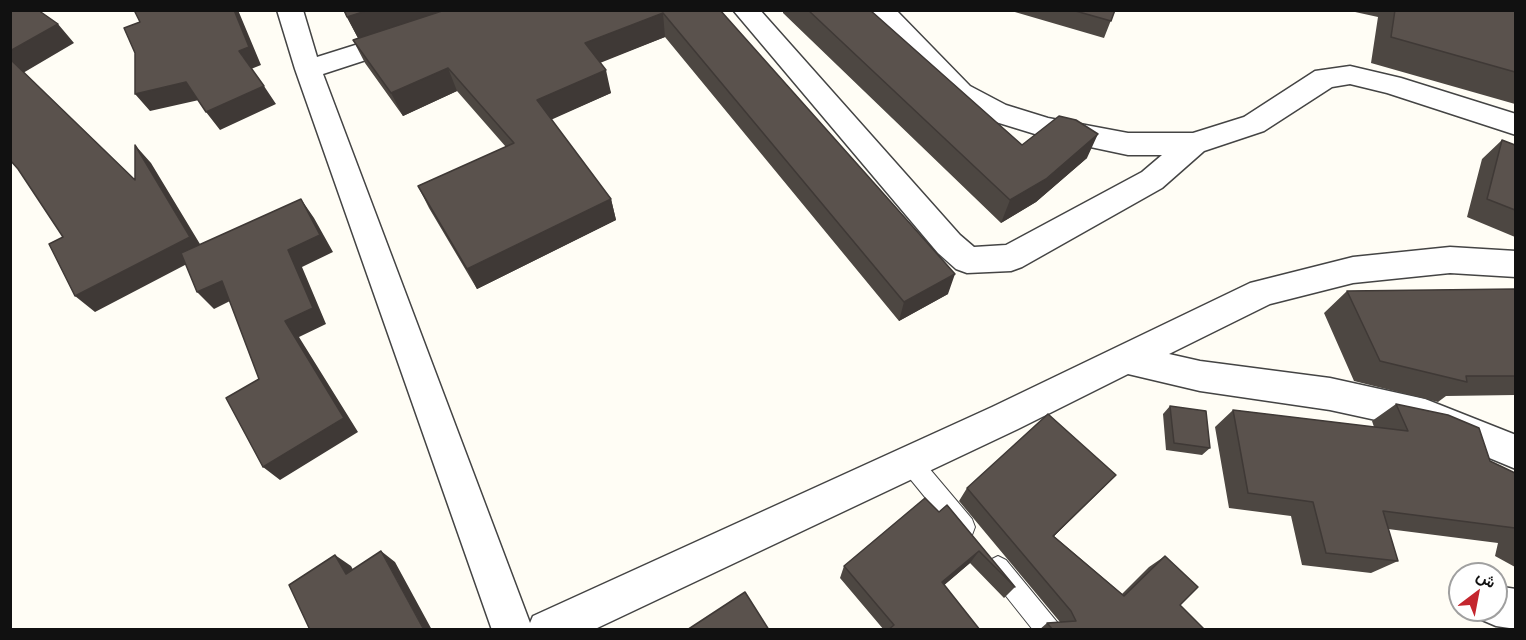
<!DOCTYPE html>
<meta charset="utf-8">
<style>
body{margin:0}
#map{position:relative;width:1526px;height:640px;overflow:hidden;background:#fffdf5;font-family:"Playfair Display",Vazirmatn,serif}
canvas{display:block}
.frame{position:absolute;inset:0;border:12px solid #111;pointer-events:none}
.north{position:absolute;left:1448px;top:562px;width:60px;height:60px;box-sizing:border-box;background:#fff;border:2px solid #a0a0a0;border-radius:50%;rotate:32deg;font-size:16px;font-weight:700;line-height:24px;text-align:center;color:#111}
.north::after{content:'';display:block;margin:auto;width:21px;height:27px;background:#c4262e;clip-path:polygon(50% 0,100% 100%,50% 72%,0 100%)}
</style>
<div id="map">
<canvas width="1526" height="640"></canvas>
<div class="frame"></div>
<div class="north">ش</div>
</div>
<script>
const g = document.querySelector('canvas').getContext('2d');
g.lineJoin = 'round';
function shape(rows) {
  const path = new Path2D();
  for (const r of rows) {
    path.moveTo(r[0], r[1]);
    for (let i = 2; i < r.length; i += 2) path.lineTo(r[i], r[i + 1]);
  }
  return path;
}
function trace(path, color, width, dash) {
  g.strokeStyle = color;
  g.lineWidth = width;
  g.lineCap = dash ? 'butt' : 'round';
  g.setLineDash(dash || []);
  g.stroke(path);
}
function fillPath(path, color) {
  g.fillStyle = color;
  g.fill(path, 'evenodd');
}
const service = shape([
 [910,452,918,455,972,519,975,527,972,535,964,538,956,535,902,469,899,462,902,455,910,452],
 [998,556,1006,560,1057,622,1061,630,1033,630,990,576,986,568,990,560,998,556]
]);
const minor = shape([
 [277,10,303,10,317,57,403,30,412,33,416,39,412,45,323,74,530,623,533,616,992,407,1250,283,1353,257,1450,247,1516,251,1516,277,1450,273,1353,283,1270,304,1169,354,1200,361,1330,378,1425,399,1516,435,1516,469,1422,430,1330,410,1200,391,1128,374,1018,429,593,630,492,630,295,69,277,10],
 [733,10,760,10,960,235,974,247,1006,245,1142,172,1162,155,1128,155,1048,138,986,119,950,100,869,10,896,10,970,86,1006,105,1048,118,1128,133,1193,133,1244,117,1315,71,1350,66,1401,78,1516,114,1516,135,1387,93,1350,84,1332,87,1264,131,1204,151,1162,188,1022,267,1011,271,967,273,956,269,938,253,733,10],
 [1496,586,1516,589,1516,629,1496,626,1482,620,1478,610,1496,610,1496,586]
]);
trace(service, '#444', 2);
trace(minor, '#444', 3);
fillPath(service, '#fff');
fillPath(minor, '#fff');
fillPath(shape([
 [343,10,720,10,948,294,899,321,665,37,600,62,611,93,551,119,611,199,616,220,477,289,429,208,418,186,506,147,457,91,403,116,365,63,353,40,358,38],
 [783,10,870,10,1022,145,1087,158,1036,202,1001,223,783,13],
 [1008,10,1115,10,1104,38],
 [1346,10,1515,10,1515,104,1371,63,1378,17],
 [1502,140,1515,145,1515,237,1467,217,1482,159],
 [1515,289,1515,395,1446,396,1438,402,1354,381,1324,313,1347,291],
 [1396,404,1490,461,1515,473,1515,567,1495,556,1498,543,1388,529,1398,561,1371,573,1302,565,1291,516,1229,508,1215,427,1233,410,1374,427,1372,421],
 [1170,406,1210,448,1202,455,1166,450,1163,414],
 [1116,475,1054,536,1122,594,1149,567,1165,556,1180,605,1205,630,1060,622,959,501,967,488],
 [947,505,1015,587,1004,598,970,563,944,585,980,630,884,630,840,578,844,566,939,512],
 [1047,623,1053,630,1039,630]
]), '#4d4742');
fillPath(shape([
 [234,10,238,10,261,65,251,69,239,51],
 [369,10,455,10,359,40,347,17],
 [663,13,665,37,590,67,585,43],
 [58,24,74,43,23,73,10,60,10,51],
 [448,68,457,91,403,116,391,93],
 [606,70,611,93,544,123,537,100],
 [186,82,199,100,150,111,135,94],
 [264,86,276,104,220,130,206,112],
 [1098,134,1087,158,1036,202,1001,223,1010,200],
 [135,145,151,163,206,254,95,312,75,296,190,237],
 [301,199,314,218,333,252,302,267,326,324,299,337,358,432,280,480,263,467,285,321,288,250],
 [611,199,616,220,477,289,467,269],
 [955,274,948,294,899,321,904,302],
 [222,281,238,297,214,309,197,292],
 [1116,475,1103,488,1042,548,1053,536],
 [381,551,395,562,432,630,424,630],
 [979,551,970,563,935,593,942,582],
 [335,555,351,566,361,584,346,574]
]), '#3f3936');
const building = shape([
 [10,10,38,10,58,24,10,51,10,10],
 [134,10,234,10,249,47,239,51,264,86,206,112,186,82,135,94,135,53,124,28,140,22,134,10],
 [344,10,369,10,347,17,344,10],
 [445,10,720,10,955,274,904,302,663,13,585,43,606,70,537,100,611,199,467,269,418,186,514,143,448,68,391,93,353,40,445,10],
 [808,10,870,10,1022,145,1059,116,1076,120,1098,134,1046,179,1010,200,808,10],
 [1072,10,1115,10,1111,21,1072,10],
 [1395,10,1515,10,1515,72,1391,37,1395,10],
 [10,59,135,180,135,145,190,237,75,296,49,244,63,237,18,169,10,160,10,59],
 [1502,140,1515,145,1515,210,1487,199,1502,140],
 [301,199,320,235,288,250,313,308,285,321,344,418,263,467,226,398,259,379,222,281,197,292,181,253,301,199],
 [1515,289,1515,376,1466,376,1467,382,1380,361,1347,291,1515,289],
 [1396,404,1448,415,1479,428,1490,461,1515,473,1515,528,1383,511,1398,561,1326,553,1313,502,1248,493,1233,410,1408,431,1396,404],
 [1170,406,1206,411,1210,448,1174,443,1170,406],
 [1048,414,1116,475,1053,536,1124,596,1165,556,1198,587,1180,605,1205,630,1053,630,1047,623,1076,621,1071,611,967,488,1048,414],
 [925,498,939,512,947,505,1015,587,979,551,942,582,980,630,888,630,894,625,844,566,925,498],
 [381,551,424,630,310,630,289,585,335,555,346,574,381,551],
 [745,592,769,630,687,630,745,592]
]);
fillPath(building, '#5a524d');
trace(building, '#3f3936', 1.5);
</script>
